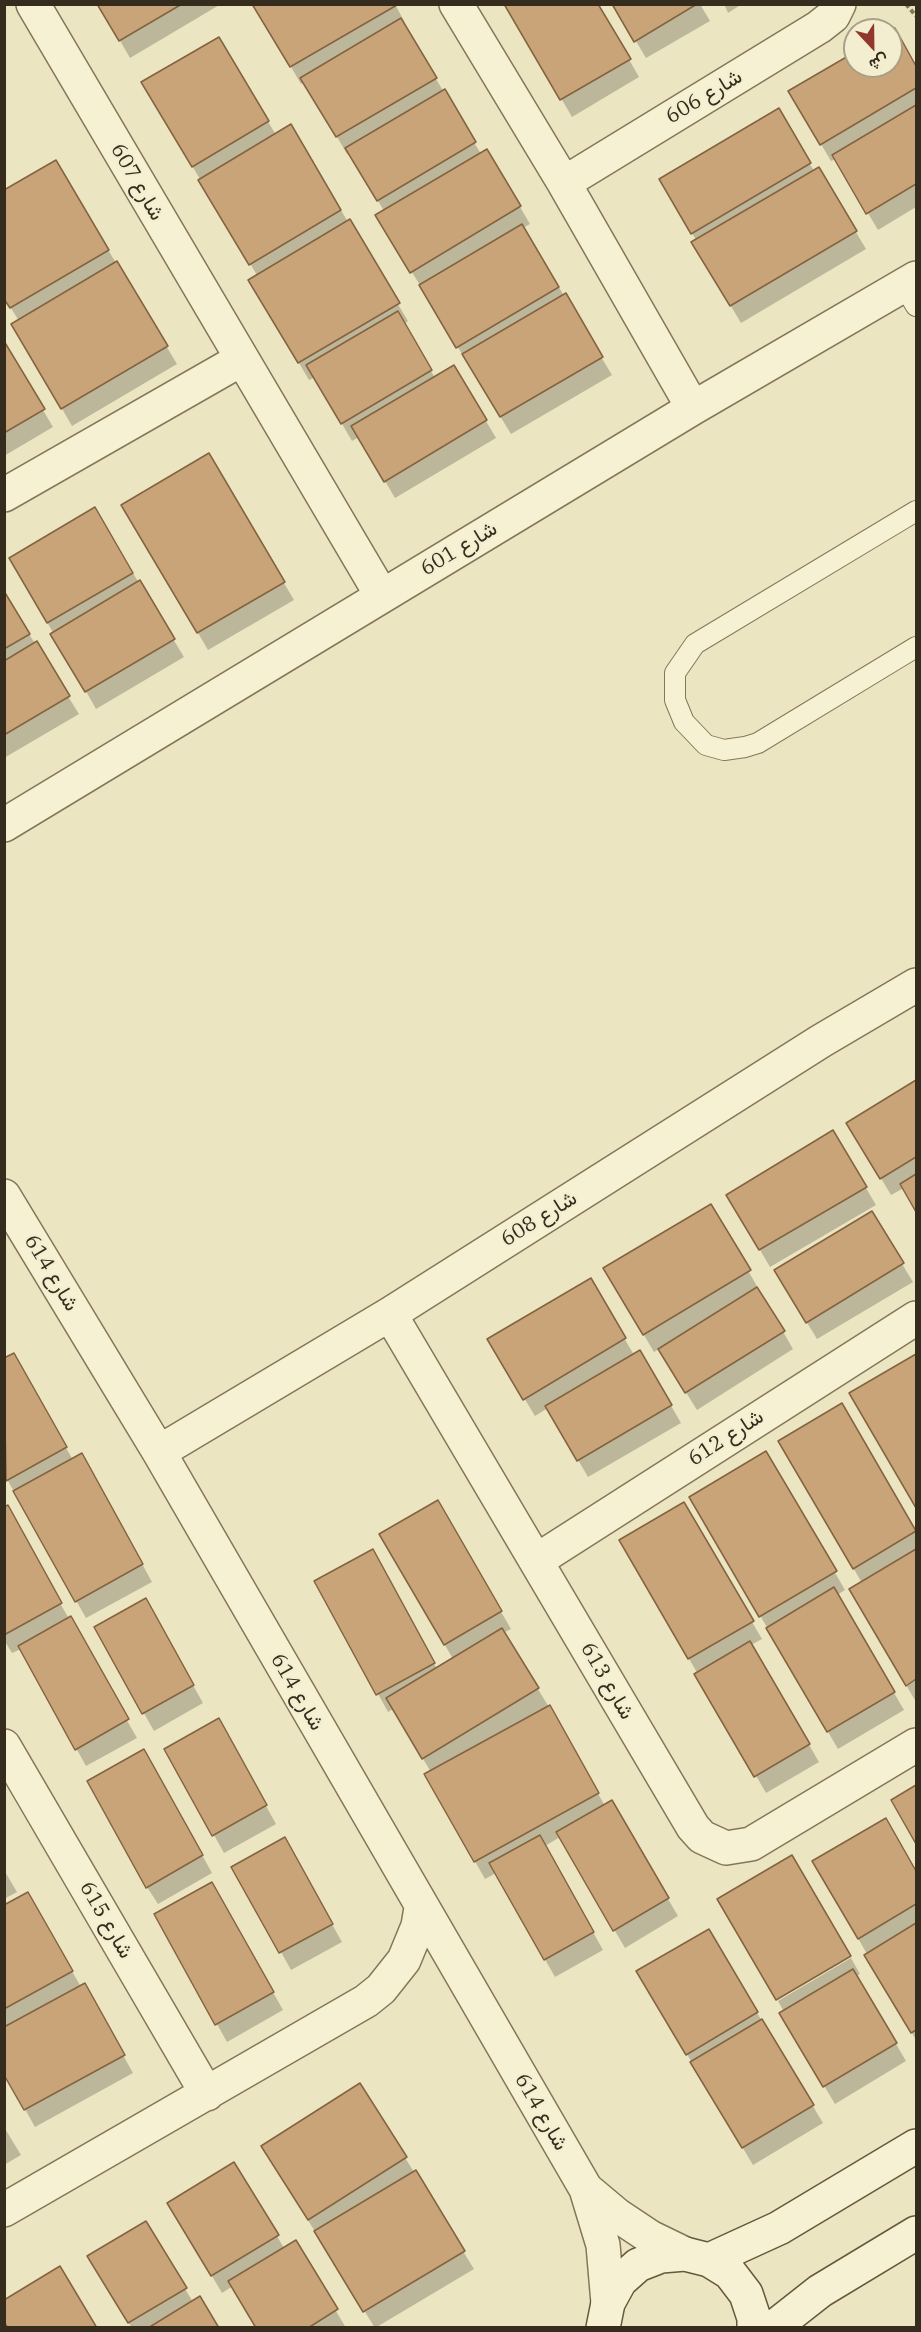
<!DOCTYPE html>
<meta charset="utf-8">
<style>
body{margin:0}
#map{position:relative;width:921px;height:2332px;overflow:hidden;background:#ece5c1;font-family:"IBM Plex Serif",Vazirmatn,serif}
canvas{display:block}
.frame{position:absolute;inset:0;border:6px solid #352c1d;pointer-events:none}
.north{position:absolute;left:843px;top:18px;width:60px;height:60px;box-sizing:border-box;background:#f4eed0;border:2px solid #a8a088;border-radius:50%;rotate:158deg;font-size:16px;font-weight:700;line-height:24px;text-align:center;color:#352c1d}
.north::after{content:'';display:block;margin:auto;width:21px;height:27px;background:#91382c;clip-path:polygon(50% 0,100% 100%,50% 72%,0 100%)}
</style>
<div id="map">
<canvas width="921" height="2332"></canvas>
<div class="frame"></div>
<div class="north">ش</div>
</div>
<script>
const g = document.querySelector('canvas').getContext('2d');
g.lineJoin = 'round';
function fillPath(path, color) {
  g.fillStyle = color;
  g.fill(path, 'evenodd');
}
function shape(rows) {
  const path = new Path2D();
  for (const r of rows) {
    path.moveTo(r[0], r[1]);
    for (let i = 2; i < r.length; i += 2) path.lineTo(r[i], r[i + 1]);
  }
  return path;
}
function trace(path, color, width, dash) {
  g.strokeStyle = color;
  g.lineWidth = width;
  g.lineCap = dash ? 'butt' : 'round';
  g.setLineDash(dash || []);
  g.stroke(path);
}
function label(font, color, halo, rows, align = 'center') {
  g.font = font + ' "IBM Plex Serif",Vazirmatn,serif';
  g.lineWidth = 4.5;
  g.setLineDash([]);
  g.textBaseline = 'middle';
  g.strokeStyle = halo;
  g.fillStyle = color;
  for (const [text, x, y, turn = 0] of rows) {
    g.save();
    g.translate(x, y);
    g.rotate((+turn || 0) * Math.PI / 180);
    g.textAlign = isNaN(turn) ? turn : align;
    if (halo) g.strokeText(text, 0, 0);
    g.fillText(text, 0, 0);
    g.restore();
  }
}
fillPath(shape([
 [99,4,221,4,130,58],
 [254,4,395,4,405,23,403,24,481,154,487,151,520,207,530,224,523,228,612,375,511,434,377,215,384,211,350,153,347,154,305,82,301,84],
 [506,4,597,4,639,77,572,117],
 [614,4,700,4,710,21,646,58],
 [724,4,742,4,728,13],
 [894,30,916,69,916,207,878,230,836,159,831,161,790,92,855,53,855,66,891,66,891,32],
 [219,39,276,135,290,126,408,321,404,324,435,378,454,367,496,438,395,498,359,437,352,441,315,377,309,380,250,280,258,277,143,83],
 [778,111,814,171,818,169,866,249,741,323,693,242,696,240,661,180],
 [55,162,177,364,72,426,13,324,19,321,4,297],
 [4,344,53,427,4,456],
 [208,455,294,600,208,650,123,505],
 [94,509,184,657,96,709,11,558],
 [4,594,79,714,4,758],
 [916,1082,916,1209,904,1188,891,1195,848,1123],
 [833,1132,876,1205,770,1267,728,1195],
 [711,1206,793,1349,697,1410,659,1349,654,1352,605,1269],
 [871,1213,913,1282,817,1339,786,1288],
 [590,1280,634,1355,640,1352,681,1423,588,1477,548,1408,535,1416,489,1340],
 [13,1355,73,1460,92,1473,152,1582,86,1618,4,1474,4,1357],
 [916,1356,916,1506,851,1394],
 [841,1405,916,1534,916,1702,851,1589,862,1583,780,1441],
 [766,1453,845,1590,837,1595,904,1710,838,1749,691,1497],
 [437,1502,511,1629,503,1633,549,1707,605,1806,611,1802,678,1916,625,1948,560,1837,545,1846,603,1950,555,1977,496,1873,485,1879,426,1775,431,1772,393,1709,388,1712,316,1581,382,1569,437,1669,453,1659,381,1535],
 [683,1504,762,1639,751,1645,819,1762,766,1793,621,1540],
 [4,1505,137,1738,86,1766,21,1649,12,1653,4,1640],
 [145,1600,203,1703,154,1731,96,1628],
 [218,1720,276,1824,224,1853,166,1749],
 [154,1768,212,1873,158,1904,147,1887],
 [916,1787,916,1841,893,1801],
 [885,1820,916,1874,916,2040,814,1861],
 [284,1839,342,1942,291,1970,234,1867],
 [4,1870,17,1892,4,1899],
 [212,1884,283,2010,227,2042,156,1915],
 [28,1894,81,1987,84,1985,133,2073,35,2127,4,2072,4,1907],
 [708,1931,823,2123,753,2165,638,1972],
 [851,1958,860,1974,856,1976,906,2061,835,2104,781,2014,784,2012,778,2001],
 [360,2085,474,2269,375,2328,273,2164],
 [4,2127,21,2155,4,2165],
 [234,2164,284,2248,295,2242,346,2328,258,2328,233,2286,222,2293,169,2203],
 [145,2223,193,2302,218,2328,132,2328,99,2274]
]), '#0003');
const building = shape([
 [97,4,182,4,119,41,97,4],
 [252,4,397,4,397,5,290,67,252,4],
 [504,4,598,4,631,59,560,100,504,4],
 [612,4,697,4,634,42,612,4],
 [401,18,437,78,336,137,300,78,401,18],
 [895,28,916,66,916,88,820,145,788,91,855,52,855,66,891,66,891,31,895,28],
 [219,37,269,121,192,167,141,82,219,37],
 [445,89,476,142,377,201,345,148,445,89],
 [916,105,916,184,866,214,832,155,916,105],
 [779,108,811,163,691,234,659,179,779,108],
 [291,124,341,210,249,265,198,180,291,124],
 [487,149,521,206,410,273,375,215,487,149],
 [56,160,109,250,10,308,4,299,4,190,56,160],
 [819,167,857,231,730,306,691,242,819,167],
 [350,219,400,303,298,363,248,280,350,219],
 [522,224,559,287,456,348,419,285,522,224],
 [117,261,168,346,61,409,11,324,117,261],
 [566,293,603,357,500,417,462,354,566,293],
 [398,311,432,370,341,424,306,365,398,311],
 [4,341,45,409,4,433,4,341],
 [454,365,487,420,384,482,351,426,454,365],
 [209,453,285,582,197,633,121,505,209,453],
 [95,507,133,573,47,623,9,558,95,507],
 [140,580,175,639,85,692,50,634,140,580],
 [4,591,30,634,4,649,4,591],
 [37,641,70,696,4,735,4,661,37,641],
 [916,1080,916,1157,880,1179,846,1123,916,1080],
 [833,1130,867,1187,759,1250,726,1195,833,1130],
 [916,1174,916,1212,900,1184,916,1174],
 [711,1204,751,1270,643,1335,603,1268,711,1204],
 [872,1211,904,1263,806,1323,774,1270,872,1211],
 [591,1278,626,1338,523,1400,487,1339,591,1278],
 [757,1287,785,1331,685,1393,658,1349,757,1287],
 [640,1350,672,1405,577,1461,545,1406,640,1350],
 [14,1353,67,1447,6,1481,4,1358,14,1353],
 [916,1354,916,1508,849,1393,916,1354],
 [842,1403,916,1531,853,1569,778,1441,842,1403],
 [766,1451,837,1571,759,1617,689,1497,766,1451],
 [82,1453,143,1564,75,1602,13,1491,82,1453],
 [438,1500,502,1611,444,1645,379,1534,438,1500],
 [684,1502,754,1621,688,1659,619,1540,684,1502],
 [8,1505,62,1603,4,1635,4,1507,8,1505],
 [373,1549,435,1663,376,1695,314,1581,373,1549],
 [916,1549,916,1679,906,1686,849,1589,916,1549],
 [834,1587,895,1692,827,1732,766,1628,834,1587],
 [146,1598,194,1685,142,1714,94,1627,146,1598],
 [71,1616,129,1719,75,1750,18,1646,71,1616],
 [502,1628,539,1688,422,1759,386,1698,502,1628],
 [750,1641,810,1744,754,1777,694,1674,750,1641],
 [550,1705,599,1793,474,1862,424,1774,550,1705],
 [219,1718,267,1805,212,1836,164,1749,219,1718],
 [144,1749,203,1855,146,1888,87,1781,144,1749],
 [916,1785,916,1844,891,1800,916,1785],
 [612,1800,669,1898,613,1931,556,1832,612,1800],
 [886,1818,916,1871,916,1904,858,1939,812,1861,886,1818],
 [540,1835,594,1932,544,1960,489,1863,540,1835],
 [285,1837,333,1924,279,1953,231,1867,285,1837],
 [792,1855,851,1956,776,2000,717,1899,792,1855],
 [212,1882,274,1992,215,2025,154,1914,212,1882],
 [28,1892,73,1971,4,2009,4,1905,28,1892],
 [916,1923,916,2030,911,2033,864,1955,916,1923],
 [709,1929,758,2012,686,2055,636,1971,709,1929],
 [853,1969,897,2043,823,2087,779,2013,853,1969],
 [85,1983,125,2055,24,2110,4,2075,4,2027,85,1983],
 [762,2019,814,2105,742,2148,690,2062,762,2019],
 [360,2083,407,2157,308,2220,261,2146,360,2083],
 [234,2162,279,2235,211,2276,167,2203,234,2162],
 [416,2170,465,2251,363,2312,314,2231,416,2170],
 [146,2221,187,2288,128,2323,87,2256,146,2221],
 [296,2240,338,2309,308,2328,256,2328,228,2281,296,2240],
 [60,2266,97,2328,8,2328,4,2322,4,2300,60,2266],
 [200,2296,219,2328,148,2328,200,2296]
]);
fillPath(building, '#c9a478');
trace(building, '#836340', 1.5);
const lane = shape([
 [904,286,916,306],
 [916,511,695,644,675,673,675,700,684,722,706,745,724,750,745,747,758,743,916,647]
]);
const street = shape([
 [33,4,382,596],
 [456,4,564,183,693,408],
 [564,183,819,27,833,16,839,4],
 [4,495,242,359],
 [4,825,693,408,916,278],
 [4,1196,159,1452,586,2189,603,2245,608,2303],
 [390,1314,693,1827,702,1837,726,1848,751,1844,916,1745],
 [159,1452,390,1314,821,1041,916,985],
 [536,1561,916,1318],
 [4,1746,207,2094],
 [586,2189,617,2215,650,2237,685,2254],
 [4,2210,366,2001,381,1989,404,1960,418,1926,421,1908]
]);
const secondary = shape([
 [709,2260,779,2228,916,2146],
 [603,2328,608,2303,620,2281,638,2265,661,2256,685,2254,709,2260,730,2273,746,2294,754,2318,754,2328],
 [773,2328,820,2291,916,2233]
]);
trace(lane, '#857659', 22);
trace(street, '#857659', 36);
trace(secondary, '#66573d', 36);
trace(shape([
 [906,4,916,16]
]), '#857659', 4, [4.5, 3]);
trace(lane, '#f7f1d4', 20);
trace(street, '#f7f1d4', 33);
trace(secondary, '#f7f1d4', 33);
label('21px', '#352c1d', '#f4eed0', [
 ["شارع 606",704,97,-31],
 ["شارع 607",137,182,60],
 ["شارع 601",459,549,-31],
 ["شارع 608",539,1219,-32],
 ["شارع 614",51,1273,59],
 ["شارع 612",726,1438,-33],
 ["شارع 613",607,1681,60],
 ["شارع 614",297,1692,60],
 ["شارع 615",106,1920,60],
 ["شارع 614",541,2112,60]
]);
</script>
